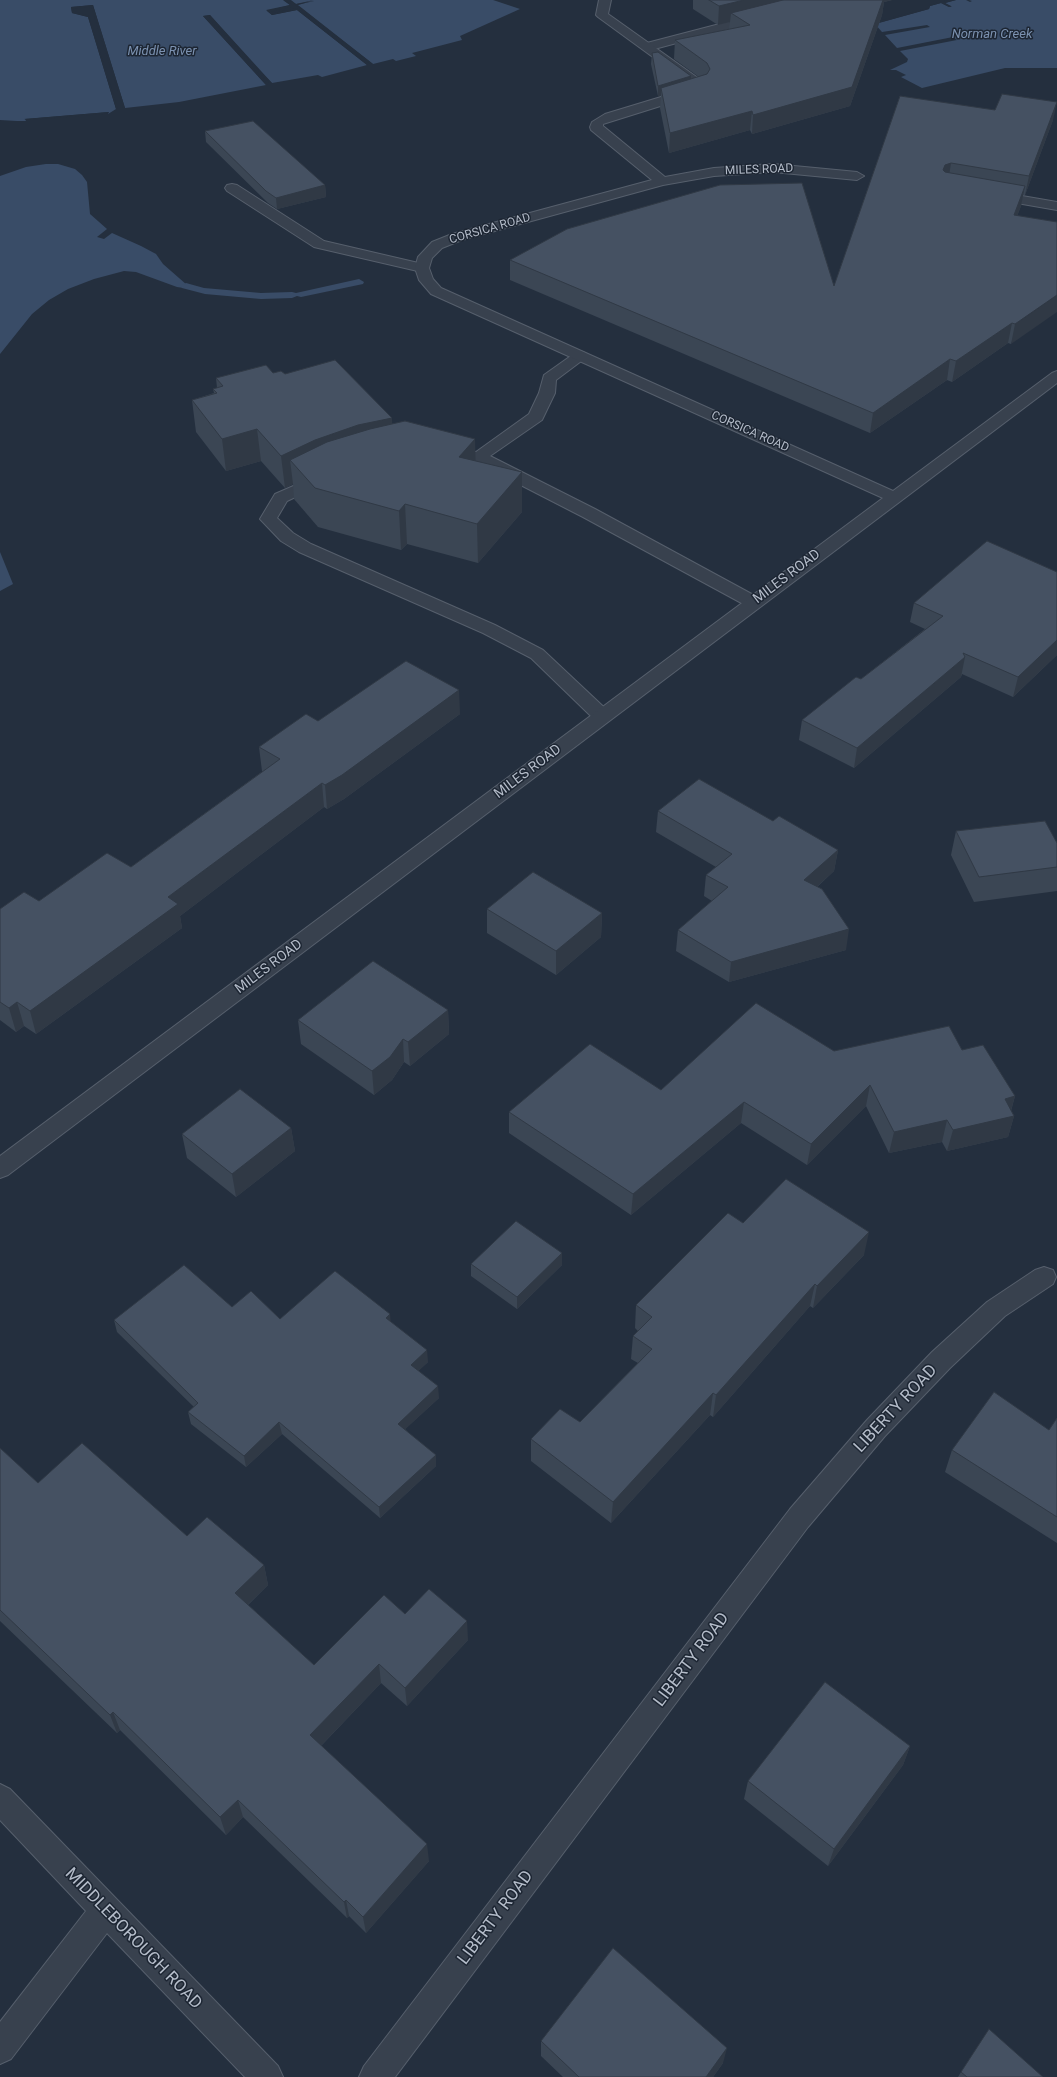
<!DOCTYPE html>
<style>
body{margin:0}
canvas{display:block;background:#242f3e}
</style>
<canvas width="1057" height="2077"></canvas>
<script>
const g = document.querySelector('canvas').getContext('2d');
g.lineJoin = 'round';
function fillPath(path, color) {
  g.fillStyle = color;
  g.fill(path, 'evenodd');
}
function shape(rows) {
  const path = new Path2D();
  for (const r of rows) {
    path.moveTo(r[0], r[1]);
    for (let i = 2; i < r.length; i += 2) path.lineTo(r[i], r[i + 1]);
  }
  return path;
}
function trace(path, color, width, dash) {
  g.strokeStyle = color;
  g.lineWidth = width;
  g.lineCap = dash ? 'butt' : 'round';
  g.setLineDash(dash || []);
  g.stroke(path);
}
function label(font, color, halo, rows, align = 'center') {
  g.font = font + ' Roboto,sans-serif';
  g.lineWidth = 3;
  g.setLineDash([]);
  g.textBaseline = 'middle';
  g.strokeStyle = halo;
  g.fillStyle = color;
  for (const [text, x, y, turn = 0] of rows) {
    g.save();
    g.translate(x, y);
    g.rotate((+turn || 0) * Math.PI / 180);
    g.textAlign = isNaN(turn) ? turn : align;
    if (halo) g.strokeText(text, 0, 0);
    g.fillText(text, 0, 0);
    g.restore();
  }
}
fillPath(shape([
 [0,0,283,0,290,5,267,11,272,15,297,10,367,65,322,77,318,75,272,83,210,15,203,16,266,85,179,102,125,108,93,5,71,7,72,13,88,17,116,109,108,114,109,112,25,119,26,121,17,121,0,120],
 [291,0,493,0,520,9,460,36,462,40,412,53,416,56,396,61,393,59,373,64,297,5,314,1,296,4],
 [956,0,966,0,970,2,972,1,969,0,1057,0,1057,68,1005,68,922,88,901,77,906,75,896,70,890,70,907,62,908,59,900,51,957,40,953,37,897,48,885,35,930,27,927,25,882,32,875,24,929,9,930,6,941,3,949,7,951,6,945,3],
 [46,164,58,164,75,169,82,175,87,182,90,214,107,229,97,237,104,239,112,233,141,246,156,254,163,264,187,285,184,288,177,287,136,272,124,271,94,279,68,289,49,300,32,314,0,354,0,176,26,167],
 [0,552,13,584,0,591]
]), '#394c67');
fillPath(shape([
 [283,0,291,4,292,7,271,12,273,13,297,8,369,65,367,65,297,10,272,15,266,10,290,5],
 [289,0,296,4,314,0,298,5,373,64,370,64],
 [948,0,956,0,945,3,952,7,949,7,941,3,930,6,929,9,875,24,874,22,928,8,929,5],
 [93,5,125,108,123,108,91,7,73,9,74,11,89,16,118,109,116,109,88,17,72,13,71,7],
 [210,15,261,72,272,83,270,84,209,17,207,17,268,84,266,85,203,16],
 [109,112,106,114,29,120,24,119]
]), '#242f3e');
fillPath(shape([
 [359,279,364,282,363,284,301,297,297,296,292,298,261,299,205,294,182,288,181,286,186,283,204,288,261,293,292,292,296,293,359,279]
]), '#394c67');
const service = shape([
 [758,14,764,18,762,20,647,51,641,47,643,44,758,14],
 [232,184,237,185,324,241,427,265,429,268,427,271,422,272,314,247,227,191,225,188,227,185,232,184],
 [580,351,585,353,588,356,556,380,555,393,542,420,490,456,595,509,759,598,762,602,759,606,753,607,747,606,583,517,474,461,441,454,439,451,441,448,447,446,476,452,529,414,539,393,544,375,575,353,580,351],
 [321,474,327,476,329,479,327,482,287,501,277,518,293,533,311,544,495,625,543,650,609,712,611,716,609,720,602,722,595,720,531,658,483,633,299,552,281,541,260,519,275,494,321,474]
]);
const minor = shape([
 [599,0,611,0,608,14,705,83,707,89,705,92,603,124,603,126,665,177,714,168,773,164,857,172,864,176,857,180,773,172,714,176,663,185,462,240,442,248,432,258,429,268,433,279,441,288,893,491,1052,373,1057,371,1057,383,8,1175,0,1178,0,1156,883,498,431,294,419,280,415,268,418,257,432,242,452,234,652,180,591,130,590,127,592,122,605,114,694,87,598,17,596,15,599,0],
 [993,191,1057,202,1057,210,988,198,986,195,993,191],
 [1044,1267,1053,1270,1056,1277,1053,1284,1005,1316,950,1368,885,1436,808,1527,395,2077,359,2077,364,2066,790,1509,867,1420,932,1352,987,1302,1035,1270,1044,1267],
 [0,1784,10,1789,278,2066,283,2077,245,2077,107,1933,11,2059,0,2064,0,2022,86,1911,0,1820,0,1784]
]);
trace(service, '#565f6c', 2);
trace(minor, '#565f6c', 2);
fillPath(service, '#38414e');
fillPath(minor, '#38414e');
fillPath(shape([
 [693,0,892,0,884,2,882,15,850,106,752,134,750,130,669,153,660,108,661,96,658,96,651,64,652,53,691,79,699,77,674,59,675,40,729,29,730,22,718,25,693,9],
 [900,96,1053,120,1025,195,1023,195,1021,206,1017,216,1057,222,1011,344,1008,343,952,382,947,380,870,433,510,280,510,260,834,286],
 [205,131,325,185,326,197,277,209,268,203,206,142],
 [273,373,285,374,392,424,476,461,522,512,478,563,407,544,401,550,318,527,294,499,293,484,285,488,261,461,226,471,196,432,192,400,214,393,213,389,217,388,216,378],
 [1057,572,1057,655,1013,697,962,674,961,677,854,768,799,740,802,720,861,679,925,629,910,622,914,603],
 [460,714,344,799,327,809,324,807,180,916,182,928,36,1034,24,1026,16,1032,0,1020,0,909,39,901,131,867,263,771,262,771,259,747,318,721],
 [658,811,773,821,838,850,834,871,817,887,846,950,729,982,676,951,678,930,712,901,704,896,706,875,716,867,656,832],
 [956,831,1057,843,1057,891,974,902,951,855],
 [487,909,602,913,601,937,556,975,487,933],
 [448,1010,449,1034,410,1066,404,1062,392,1080,374,1095,301,1044,298,1020],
 [962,1050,1015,1096,1011,1111,1014,1116,1008,1137,947,1151,942,1142,889,1153,866,1106,807,1165,741,1123,631,1215,509,1133,509,1112,661,1090],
 [291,1128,295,1151,236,1197,187,1158,182,1134],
 [743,1223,864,1255,813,1308,810,1306,713,1417,710,1415,611,1523,531,1461,531,1439,580,1422,638,1363,631,1359,633,1336,638,1331,635,1328,636,1305],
 [562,1253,562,1265,517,1309,471,1276,471,1264],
 [232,1307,280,1319,391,1322,428,1362,418,1371,439,1398,405,1429,436,1466,380,1518,282,1434,246,1467,191,1424,188,1412,194,1407,117,1332,114,1320],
 [1057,1418,1057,1543,945,1472,952,1450,1049,1430],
 [0,1448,38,1483,187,1536,264,1565,268,1585,248,1605,314,1665,405,1614,468,1640,407,1706,381,1683,321,1746,429,1861,366,1933,349,1916,347,1918,243,1817,226,1835,120,1730,117,1733,0,1621],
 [910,1746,903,1765,828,1866,744,1799,748,1781],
 [541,2041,723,2063,713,2077,563,2077,541,2056],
 [961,2072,1043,2077,958,2077]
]), '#3b4654');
fillPath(shape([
 [744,0,805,0,731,13,730,22,718,25,719,6],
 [868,0,892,0,884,2,882,15,850,106,752,134,753,115],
 [691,76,691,86,661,88,661,96,658,96,658,86],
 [1057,102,1053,120,1025,195,1029,176],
 [752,111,750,130,669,153,670,133],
 [951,163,948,183,943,170,945,165],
 [325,185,326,197,277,209,276,198],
 [1025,186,1021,206,1010,235,1014,215],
 [1057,295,1057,312,1011,344,1015,324],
 [1012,323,1008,343,952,382,956,361],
 [950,359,947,380,870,433,873,413],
 [392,418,393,450,290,460,293,484,285,488,281,456,315,440,358,425],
 [257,429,261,461,226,471,222,439],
 [475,439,476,478,459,457],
 [522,472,522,512,478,563,477,524],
 [405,504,407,544,401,550,399,511],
 [1057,625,1057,655,1013,697,1018,677],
 [965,657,961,677,854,768,857,748],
 [459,690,460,714,344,799,327,809,325,785],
 [322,783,324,807,180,916,182,928,36,1034,30,1011,168,897],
 [838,850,834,871,801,901,804,880],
 [602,913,601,937,556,975,556,951],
 [849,929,846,950,729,982,731,962],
 [17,1002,24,1026,16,1032,9,1008],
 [448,1010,449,1034,410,1066,408,1042],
 [403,1039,404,1062,392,1080,374,1095,372,1071],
 [870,1085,866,1106,807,1165,811,1144],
 [1015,1096,1009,1117,1014,1116,1008,1137,947,1151,953,1130,1005,1099],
 [744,1102,741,1123,631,1215,633,1194],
 [947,1120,942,1142,889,1153,894,1132],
 [291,1128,295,1151,236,1197,232,1174],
 [869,1232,864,1255,813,1308,817,1286],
 [562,1253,562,1265,517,1309,517,1297],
 [815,1284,810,1306,713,1417,716,1395],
 [390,1314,391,1326,386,1318],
 [427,1350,428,1362,412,1377,411,1365],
 [438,1386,439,1398,399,1435,398,1424],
 [713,1393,710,1415,611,1523,613,1502],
 [279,1422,282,1434,246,1467,244,1456],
 [436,1455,436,1466,380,1518,379,1507],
 [264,1565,268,1585,239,1613,235,1593],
 [467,1621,468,1640,407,1706,405,1688],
 [379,1664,381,1683,313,1754,310,1735],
 [113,1712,120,1730,117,1733,110,1715],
 [910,1746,903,1765,828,1866,834,1849],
 [238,1800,243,1817,226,1835,220,1817],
 [427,1844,429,1861,366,1933,363,1917],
 [346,1900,349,1916,347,1918,344,1902],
 [727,2048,723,2063,713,2077,706,2077]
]), '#303945');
const building = shape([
 [709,0,744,0,719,6,709,0],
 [783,0,883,0,852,87,753,115,752,111,670,133,661,88,707,74,710,69,707,63,675,40,750,25,731,13,783,0],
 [658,52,691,76,658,86,652,53,658,52],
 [1002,94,1057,102,1029,176,951,163,945,165,943,170,945,172,1025,186,1014,215,1057,222,1057,295,1015,324,1012,323,956,361,950,359,873,413,510,260,567,229,720,185,802,183,834,286,900,96,995,110,1002,94],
 [253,121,325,185,276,198,266,191,205,131,253,121],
 [335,360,392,418,358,425,315,440,281,456,257,429,222,439,192,400,217,393,213,389,223,386,216,378,266,365,273,373,281,371,285,374,335,360],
 [405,421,475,439,459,457,522,472,477,524,405,504,399,511,315,488,290,460,327,442,370,429,405,421],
 [987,541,1057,572,1057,640,1018,677,963,653,965,657,857,748,802,720,856,677,861,679,943,616,914,603,987,541],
 [406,661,459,690,342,775,325,785,322,783,168,897,178,904,30,1011,17,1002,9,1008,0,1002,0,909,24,892,39,901,107,853,131,867,280,759,259,747,306,714,318,721,406,661],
 [699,779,773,821,779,816,838,850,804,880,822,889,849,929,731,962,678,930,728,887,706,875,732,854,658,811,699,779],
 [1045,821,1057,843,1057,867,979,877,956,831,1045,821],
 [533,872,602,913,556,951,487,909,533,872],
 [373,961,448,1010,408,1042,403,1039,390,1057,372,1071,298,1020,373,961],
 [756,1003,834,1051,949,1026,962,1050,983,1045,1015,1096,1005,1099,1014,1116,953,1130,947,1120,894,1132,870,1085,811,1144,744,1102,633,1194,509,1112,590,1044,661,1090,756,1003],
 [240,1089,291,1128,232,1174,182,1134,240,1089],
 [786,1179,869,1232,817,1286,815,1284,716,1395,713,1393,613,1502,531,1439,560,1409,580,1422,652,1349,633,1336,652,1317,636,1305,728,1213,743,1223,786,1179],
 [516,1221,562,1253,517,1297,471,1264,516,1221],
 [184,1265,232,1307,251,1291,280,1319,335,1271,390,1314,386,1318,427,1350,411,1365,438,1386,398,1424,436,1455,379,1507,279,1422,244,1456,188,1412,198,1403,114,1320,184,1265],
 [994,1392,1049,1430,1057,1418,1057,1517,952,1450,994,1392],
 [82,1443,187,1536,207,1517,264,1565,235,1593,314,1665,384,1595,405,1614,429,1589,467,1621,405,1688,379,1664,310,1735,427,1844,363,1917,346,1900,344,1902,238,1800,220,1817,113,1712,110,1715,0,1610,0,1448,38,1483,82,1443],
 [825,1682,910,1746,834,1849,748,1781,825,1682],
 [613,1948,727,2048,706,2077,579,2077,541,2041,613,1948],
 [989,2029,1043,2077,967,2077,961,2072,989,2029]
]);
fillPath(building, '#455162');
trace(building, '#303945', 1);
label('12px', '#b4bcc9', '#1d2633', [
 ["MILES ROAD",759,170,-2],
 ["CORSICA ROAD",490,229,-16],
 ["CORSICA ROAD",750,432,24]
]);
label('italic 13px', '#7c92b1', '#1d2633', [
 ["Norman Creek",992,35],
 ["Middle River",162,52]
]);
label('14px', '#b4bcc9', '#1d2633', [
 ["MILES ROAD",787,577,-37],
 ["MILES ROAD",528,772,-37],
 ["MILES ROAD",269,967,-37]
]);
label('17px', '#b4bcc9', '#1d2633', [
 ["LIBERTY ROAD",896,1409,-47],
 ["LIBERTY ROAD",692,1660,-53],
 ["LIBERTY ROAD",496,1918,-53],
 ["MIDDLEBOROUGH ROAD",133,1939,46]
]);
</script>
